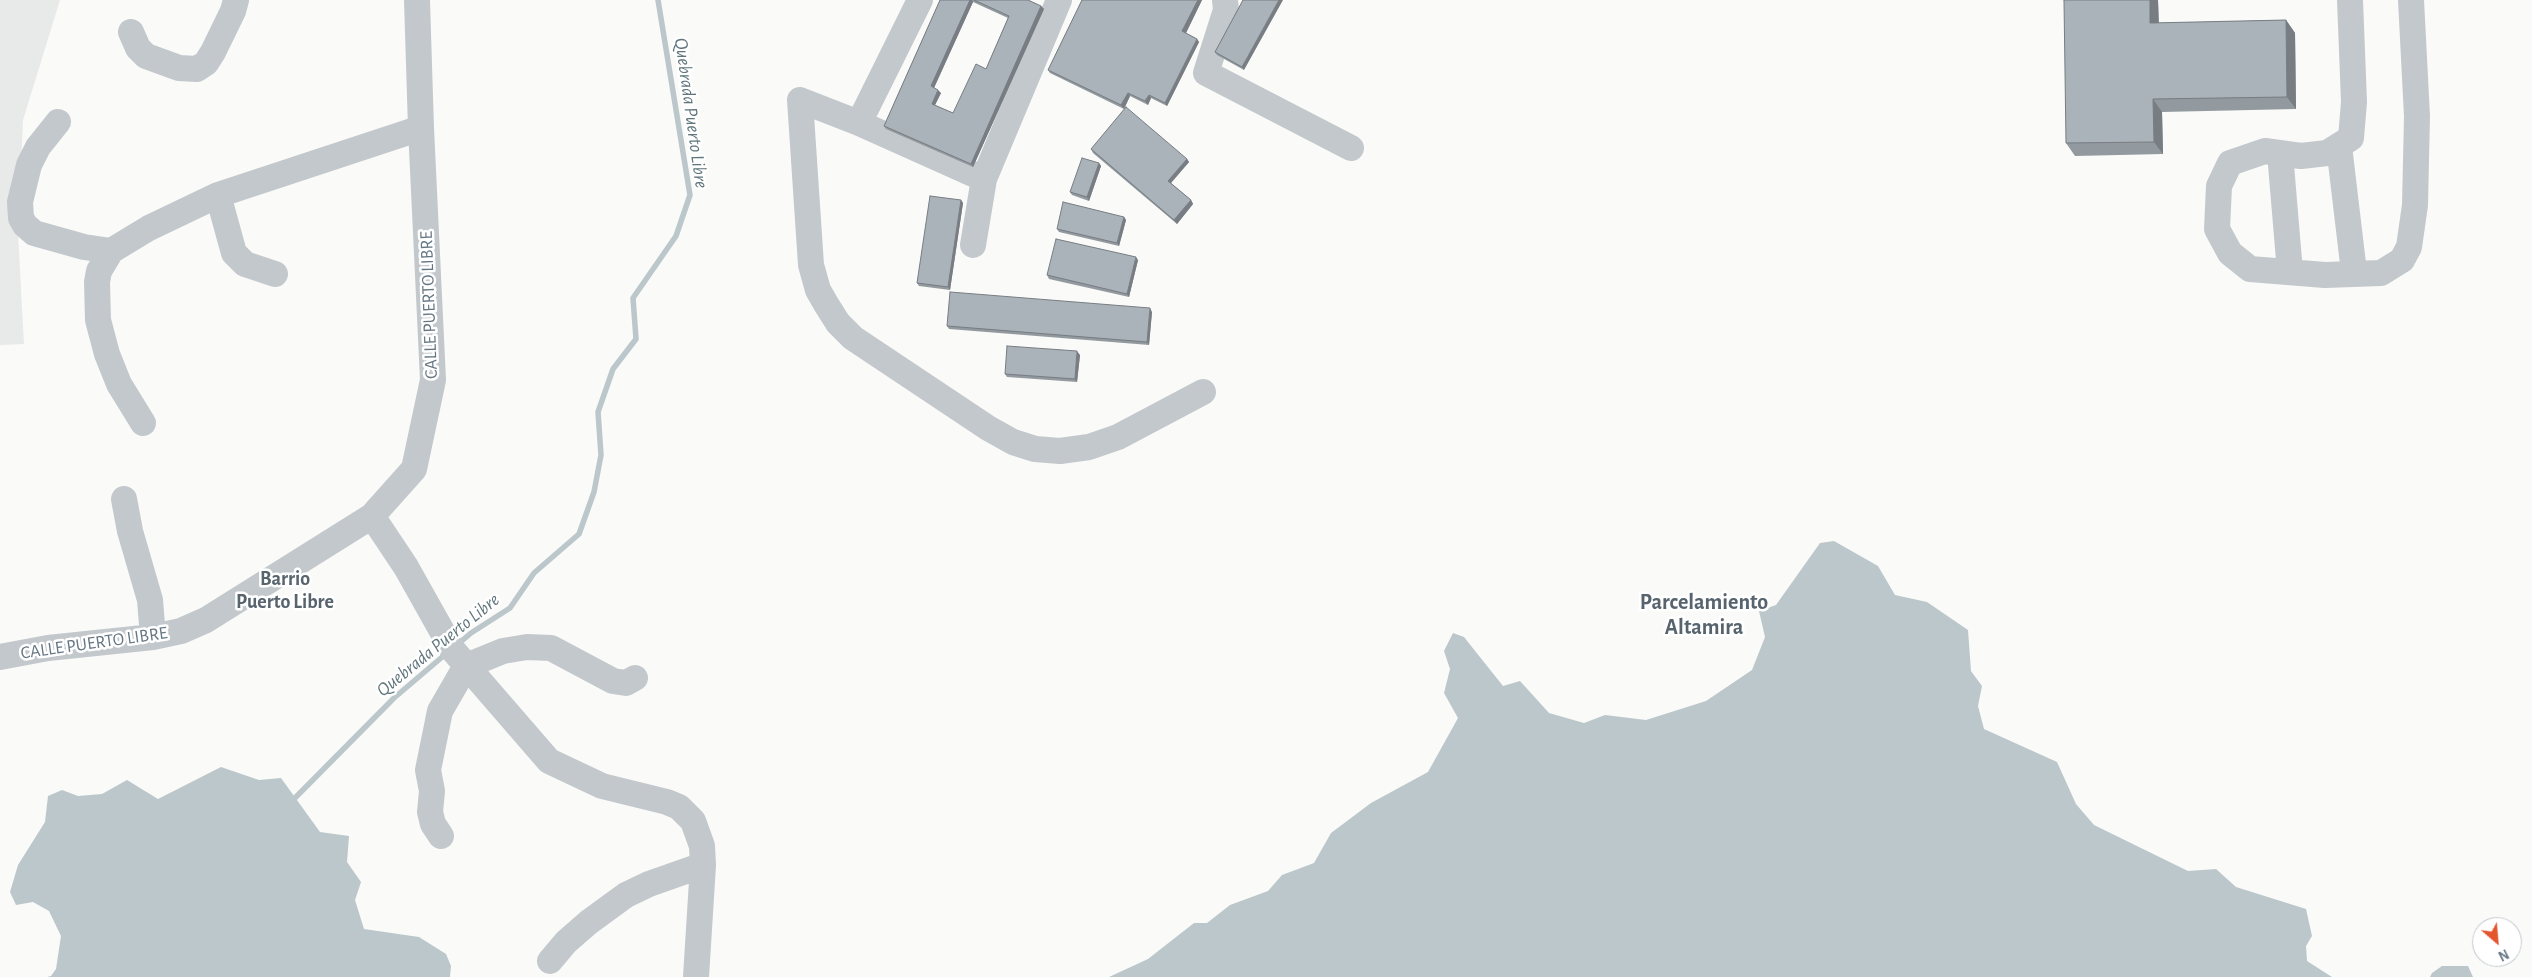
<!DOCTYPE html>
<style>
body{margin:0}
#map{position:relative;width:2532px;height:977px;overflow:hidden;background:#fafaf8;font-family:"Alegreya Sans",sans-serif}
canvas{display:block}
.north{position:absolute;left:2472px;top:917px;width:50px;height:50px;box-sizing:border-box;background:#fff;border:1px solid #c1c8cd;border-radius:50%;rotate:153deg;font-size:14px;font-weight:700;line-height:20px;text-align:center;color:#657683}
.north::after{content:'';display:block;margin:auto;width:18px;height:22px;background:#e4572e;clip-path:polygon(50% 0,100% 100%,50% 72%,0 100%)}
</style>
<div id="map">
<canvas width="2532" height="977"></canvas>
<div class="north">N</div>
</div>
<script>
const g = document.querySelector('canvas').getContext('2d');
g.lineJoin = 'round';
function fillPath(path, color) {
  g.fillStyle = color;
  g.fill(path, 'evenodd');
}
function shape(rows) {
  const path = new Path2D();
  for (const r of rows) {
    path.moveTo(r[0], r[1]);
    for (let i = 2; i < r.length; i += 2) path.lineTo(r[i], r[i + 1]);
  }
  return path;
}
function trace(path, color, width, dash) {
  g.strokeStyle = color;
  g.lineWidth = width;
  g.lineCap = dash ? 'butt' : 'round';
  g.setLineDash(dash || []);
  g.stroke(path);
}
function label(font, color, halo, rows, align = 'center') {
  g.font = font + ' "Alegreya Sans",sans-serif';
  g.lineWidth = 5;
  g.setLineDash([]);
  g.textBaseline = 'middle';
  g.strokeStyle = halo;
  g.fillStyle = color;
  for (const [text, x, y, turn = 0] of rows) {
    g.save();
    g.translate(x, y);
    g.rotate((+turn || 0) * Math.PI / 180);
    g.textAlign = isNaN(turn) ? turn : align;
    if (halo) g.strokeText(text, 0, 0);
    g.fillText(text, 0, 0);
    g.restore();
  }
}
fillPath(shape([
 [0,0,60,0,23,120,18,233,24,344,0,345]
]), '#e8e9e9');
fillPath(shape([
 [1834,541,1878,566,1895,595,1927,602,1968,630,1971,671,1982,686,1978,706,1984,729,2057,762,2076,804,2094,825,2188,871,2216,869,2236,887,2306,909,2312,936,2306,946,2307,961,2332,977,1109,977,1148,959,1194,923,1207,923,1230,905,1268,891,1282,875,1314,863,1331,833,1371,803,1428,772,1458,718,1444,693,1450,669,1444,651,1453,633,1464,637,1503,686,1520,681,1549,713,1584,723,1605,715,1646,720,1706,701,1752,670,1765,637,1759,611,1776,605,1820,543],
 [221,767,259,780,281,778,320,832,349,836,347,862,361,882,355,900,364,929,419,937,446,954,451,966,450,977,47,977,51,976,56,969,61,936,49,911,33,902,16,905,10,892,18,865,45,822,48,796,62,790,78,796,102,794,127,780,158,799],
 [2442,966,2468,966,2473,977,2430,977,2432,973]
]), '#bbc7cb');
trace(shape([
 [457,645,471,633,510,608,534,573,579,534,594,492,601,455,598,412,613,369,636,339,633,298,676,236,690,195,658,0],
 [290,803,394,698,448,652]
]), '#bbc7cb', 5.5);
trace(shape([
 [920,0,859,123,984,179],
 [1225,0,1226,10,1206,73,1351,148],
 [2350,0,2354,102,2351,138,2327,153,2301,156,2265,151,2230,163,2219,186,2217,229,2230,253,2250,269,2325,275,2381,273,2402,260,2409,247,2415,205,2417,116,2411,0],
 [131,32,138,48,146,56,179,68,197,69,206,63,213,52,233,11,236,0],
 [58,122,38,147,29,165,20,202,21,218,25,225,34,233,84,247,111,251],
 [859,123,800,100,811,265,818,290,826,304,838,323,853,338,988,428,1013,442,1035,449,1060,451,1089,447,1118,437,1203,392],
 [2339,146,2354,272],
 [2280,153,2290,272],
 [218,195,234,253,245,264,275,274],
 [973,245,984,179,1059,0],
 [143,423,119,384,107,354,98,320,97,282,99,271,111,251,149,228,218,195,421,128],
 [124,499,130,531,150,600,153,637],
 [372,516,406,567,452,649,549,761,602,786,667,802,679,807,693,821,702,846,703,865,696,977],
 [0,657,48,648,153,637,181,631,206,620,372,516,414,469,433,380,421,128,417,0],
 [441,836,433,824,430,812,432,791,428,770,440,711,466,666,503,651,527,647,551,648,613,681,626,683,635,678],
 [550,961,566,942,589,922,626,895,649,884,703,865]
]), '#c3c8cc', 26);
fillPath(shape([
 [940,0,1028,0,1041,6,1044,9,973,167,886,129,884,126],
 [973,2,1008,18,986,69,953,113,935,105,941,93,934,88],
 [1082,0,1202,0,1186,33,1197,39,1199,42,1167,106,1151,98,1148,105,1130,96,1124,109,1050,73,1048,70],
 [1243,0,1244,70,1217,55,1215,52],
 [2158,0,2159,23,2286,20,2295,33,2296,109,2162,112,2163,154,2075,156,2066,143],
 [1091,149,1187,159,1189,162,1171,183,1191,200,1193,204,1177,224,1093,153],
 [1099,163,1101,166,1089,201,1072,195,1070,192],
 [961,200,963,203,950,290,919,286,917,283],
 [1124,217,1126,220,1119,246,1059,232,1057,229],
 [1138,260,1129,297,1049,279,1047,275],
 [1152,312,1149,345,949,329,947,326],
 [1080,355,1077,382,1007,377,1005,374]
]), '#929a9f');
fillPath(shape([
 [970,0,972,0,973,2,933,90,931,86],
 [1198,0,1202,0,1185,35,1182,31],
 [1279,0,1283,0,1244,70,1242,67],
 [2150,0,2158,0,2159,36,2150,23],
 [1041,6,1044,9,973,167,971,164],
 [2286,20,2295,33,2296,109,2287,97],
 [1197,39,1199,42,1167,106,1165,103],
 [938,90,941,93,934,107,932,104],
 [1128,93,1130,96,1124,109,1121,105],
 [1149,95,1151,98,1148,105,1145,101],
 [2153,99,2162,112,2163,154,2154,142],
 [1187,159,1189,162,1170,184,1168,181],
 [1099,163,1101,166,1089,201,1087,197],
 [961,200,963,203,950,290,948,287],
 [1191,200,1193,204,1177,224,1174,220],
 [1124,217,1126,220,1119,246,1117,243],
 [1136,257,1138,260,1129,297,1127,294],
 [1150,308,1152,312,1149,345,1147,342],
 [1077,351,1080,355,1077,382,1075,379]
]), '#777d82');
const building = shape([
 [940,0,970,0,931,86,938,90,932,104,953,113,976,64,986,69,1009,16,974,0,1028,0,1041,6,971,164,884,126,940,0],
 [1082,0,1198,0,1182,31,1197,39,1165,103,1149,95,1145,101,1128,93,1121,105,1048,70,1082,0],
 [1243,0,1279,0,1242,67,1215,52,1243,0],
 [2064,0,2150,0,2150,23,2286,20,2287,97,2153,99,2154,142,2066,143,2064,0],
 [1126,107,1187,159,1168,181,1191,200,1174,220,1091,149,1126,107],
 [1082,158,1099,163,1087,197,1070,192,1082,158],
 [930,196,961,200,948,287,917,283,930,196],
 [1063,202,1124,217,1117,243,1057,229,1063,202],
 [1056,239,1136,257,1127,294,1047,275,1056,239],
 [950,292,1150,308,1147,342,947,326,950,292],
 [1007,346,1077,351,1075,379,1005,374,1007,346]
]);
fillPath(building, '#aab3b9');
trace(building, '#777d82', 1);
label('18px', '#657683', '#fff', [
 ["CALLE PUERTO LIBRE",429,305,-92],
 ["CALLE PUERTO LIBRE",94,643,-8]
]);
label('italic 19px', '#60757c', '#fff', [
 ["Quebrada Puerto Libre",691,113,82],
 ["Quebrada Puerto Libre",438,645,-39]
]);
label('bold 20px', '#57646e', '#fff', [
 ["Barrio",285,579],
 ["Puerto Libre",285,602]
]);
label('bold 22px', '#57646e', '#fff', [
 ["Parcelamiento",1704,602],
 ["Altamira",1704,627]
]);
</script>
